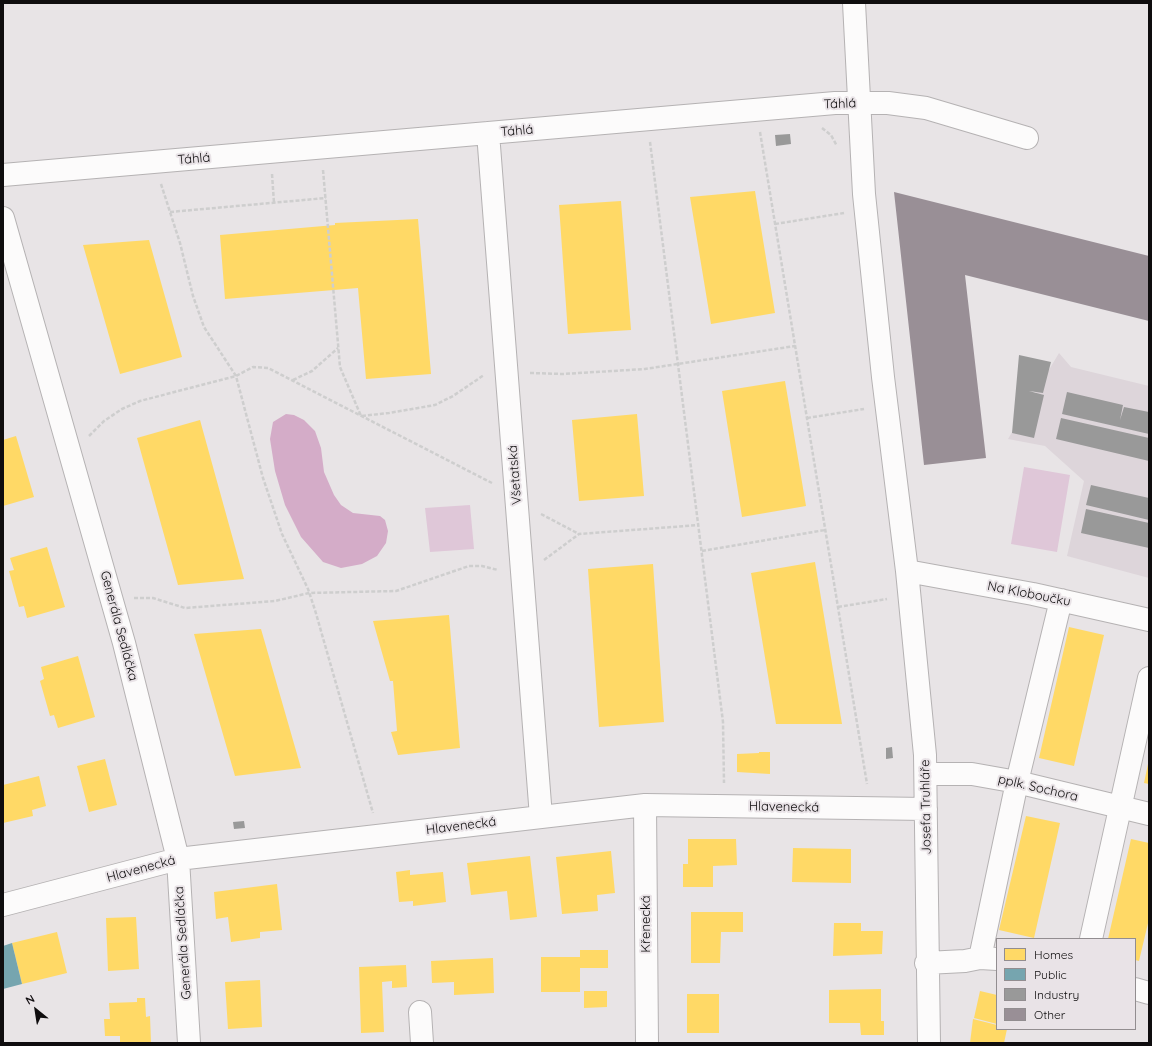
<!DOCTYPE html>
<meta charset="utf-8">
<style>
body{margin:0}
#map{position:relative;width:1152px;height:1046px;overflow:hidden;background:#e8e4e6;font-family:Quicksand,sans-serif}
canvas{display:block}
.frame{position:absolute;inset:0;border:4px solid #0f0d0e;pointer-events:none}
.legend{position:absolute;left:996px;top:938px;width:140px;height:92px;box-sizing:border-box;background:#e9e3e7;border:1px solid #928d90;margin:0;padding:5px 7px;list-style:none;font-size:12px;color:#0f0d0e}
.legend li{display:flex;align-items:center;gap:8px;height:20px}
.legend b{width:20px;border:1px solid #928d90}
.north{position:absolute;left:16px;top:990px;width:40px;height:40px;-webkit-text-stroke:3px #e9e3e7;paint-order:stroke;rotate:330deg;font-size:11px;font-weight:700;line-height:16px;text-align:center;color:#0f0d0e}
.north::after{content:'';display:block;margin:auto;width:14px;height:18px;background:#0f0d0e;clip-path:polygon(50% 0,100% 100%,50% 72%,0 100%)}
</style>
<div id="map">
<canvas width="1152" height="1046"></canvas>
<div class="frame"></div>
<ul class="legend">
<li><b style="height:11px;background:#ffd966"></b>Homes</li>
<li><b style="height:11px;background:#76a5af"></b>Public</li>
<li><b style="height:11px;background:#999"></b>Industry</li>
<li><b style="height:11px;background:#998f96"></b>Other</li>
</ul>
<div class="north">N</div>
</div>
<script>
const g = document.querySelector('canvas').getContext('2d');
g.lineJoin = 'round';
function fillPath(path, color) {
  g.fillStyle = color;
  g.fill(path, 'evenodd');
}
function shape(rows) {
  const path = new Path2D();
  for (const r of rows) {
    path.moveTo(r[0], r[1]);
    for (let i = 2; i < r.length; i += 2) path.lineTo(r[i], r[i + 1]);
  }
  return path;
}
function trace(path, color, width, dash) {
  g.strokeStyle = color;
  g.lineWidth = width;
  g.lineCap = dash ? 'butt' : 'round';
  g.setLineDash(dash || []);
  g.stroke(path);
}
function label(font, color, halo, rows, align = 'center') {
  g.font = font + ' Quicksand,sans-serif';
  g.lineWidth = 4;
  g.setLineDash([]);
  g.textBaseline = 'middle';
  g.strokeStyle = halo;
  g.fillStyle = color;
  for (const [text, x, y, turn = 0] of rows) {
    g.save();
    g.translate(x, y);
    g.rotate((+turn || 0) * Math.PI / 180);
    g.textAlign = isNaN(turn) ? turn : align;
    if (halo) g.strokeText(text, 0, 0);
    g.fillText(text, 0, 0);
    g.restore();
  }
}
fillPath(shape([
 [1059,353,1071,367,1149,386,1149,578,1067,556,1084,481,1045,446,1008,439]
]), '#ddd5da');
fillPath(shape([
 [1024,467,1070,475,1057,552,1011,544],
 [470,505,474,549,430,552,425,508]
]), '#dfc7d8');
fillPath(shape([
 [286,414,294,415,304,420,315,431,321,448,324,472,334,495,341,505,353,513,380,516,385,520,388,531,386,543,377,556,362,564,341,568,323,562,301,537,285,505,275,471,270,439,273,422]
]), '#d4acc8');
fillPath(shape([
 [755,191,775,313,711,324,690,197],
 [621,201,631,330,568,334,559,205],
 [418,219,431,374,366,379,358,288,225,299,220,235,335,225,335,223],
 [149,240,182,357,120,374,83,245],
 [785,381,806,506,742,517,722,391],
 [637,414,644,496,579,501,572,420],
 [200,420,244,579,178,585,137,438],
 [16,436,34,497,3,506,3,440],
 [47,547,65,607,27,618,24,606,19,607,9,571,14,570,10,558],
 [815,562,842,724,776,724,751,573],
 [653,564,664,722,599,727,588,569],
 [449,615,460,748,398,755,391,732,397,731,393,681,390,681,373,621],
 [1069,627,1104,635,1074,766,1039,758],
 [261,629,301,768,235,776,194,634],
 [78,656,95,717,58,728,54,715,50,716,40,681,44,679,41,667],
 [759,752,770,752,770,774,737,772,737,754,759,753],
 [105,759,117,805,89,812,77,766],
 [1148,764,1149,764,1149,784,1144,783],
 [39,776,46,806,32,810,33,816,3,823,3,785],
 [1026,816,1060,823,1034,938,999,930],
 [688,839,736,839,737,865,713,866,713,887,683,887,683,864,688,864],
 [1131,839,1149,843,1149,919,1139,961,1135,960,1135,939,1108,939],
 [793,848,851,849,851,883,792,882],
 [611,851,615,893,597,895,598,911,562,914,556,857],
 [530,856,537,917,510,920,507,891,471,895,467,863],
 [410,870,410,875,443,872,446,902,413,906,413,901,399,902,396,872],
 [277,884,282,930,260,932,260,938,231,942,228,917,216,919,214,892],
 [691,912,743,912,743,932,721,932,720,963,691,963],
 [136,917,139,969,108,971,106,918],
 [834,923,861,923,861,931,883,931,882,954,833,956],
 [57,932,67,973,22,984,12,943],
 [580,950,608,950,608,968,580,968,580,992,541,992,541,957,580,957],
 [493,958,494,993,454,995,454,982,432,983,431,961],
 [406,965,407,987,392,988,392,981,382,982,384,1032,361,1033,359,967],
 [260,980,262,1027,228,1029,225,982],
 [881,989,881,1021,884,1021,884,1035,861,1035,860,1023,829,1023,829,990],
 [584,991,607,991,607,1007,584,1008],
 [980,991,997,995,997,1024,974,1018],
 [687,994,719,994,719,1033,687,1033],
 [137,998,145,998,146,1017,150,1016,151,1043,120,1043,120,1036,105,1036,104,1019,110,1019,109,1003,137,1002],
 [973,1019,997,1025,997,1029,1007,1029,1004,1043,970,1043]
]), '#ffd966');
fillPath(shape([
 [12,943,22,984,3,989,3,946]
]), '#76a5af');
fillPath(shape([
 [790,134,791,144,776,146,775,135],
 [1019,355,1051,362,1043,393,1029,391,1044,395,1034,438,1012,433],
 [1067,392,1123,405,1120,420,1124,407,1149,412,1149,434,1062,414],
 [1061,418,1149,438,1149,461,1056,439],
 [1091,485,1149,498,1149,520,1086,505],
 [1086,509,1149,523,1149,548,1081,533],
 [892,747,893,758,886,759,886,748],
 [244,821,245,828,234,829,233,822]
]), '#999');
fillPath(shape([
 [894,192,1149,256,1149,321,965,275,986,458,924,465]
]), '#998f96');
const minor = shape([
 [854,3,864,194,883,377,907,571,925,755,929,1043],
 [488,133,541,817],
 [3,175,835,103,888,103,926,108,1027,138],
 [3,218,124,643,178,859,189,1043],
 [907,571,1033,594,1149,620],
 [926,774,972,774,1017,782,1149,814],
 [645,805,647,1043],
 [3,905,178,859,645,805,926,809],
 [1091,939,1149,678],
 [980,958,1017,782,1061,600],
 [926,963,965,961,980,958,997,959],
 [1135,989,1149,993],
 [420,1012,422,1043]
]);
trace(minor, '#b5b2b3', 24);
trace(shape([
 [822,128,831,135,837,146],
 [760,132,867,784],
 [650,142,723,722,724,783],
 [323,170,340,367,361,416,389,413,435,405,453,396,484,375],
 [272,174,274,203],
 [161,184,180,243,193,296,204,327,236,376,263,478,282,534,308,589,315,610,373,813],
 [170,212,326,198],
 [775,224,844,213],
 [530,373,563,374,645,369,795,346],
 [293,380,312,371,338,348],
 [807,418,864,409],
 [89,436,104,421,122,409,140,401,236,376,253,367,268,368,492,483],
 [541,514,579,534],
 [702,551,825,530],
 [544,560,579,534,699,525],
 [134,598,153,598,185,608,275,601,309,593,396,591,469,566,482,566,498,570],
 [838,607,887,599]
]), '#cecece', 2.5, [4, 2]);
trace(minor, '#fcfbfb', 22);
label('13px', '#0f0d0e', '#e9e3e7', [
 ["Táhlá",840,104,-2],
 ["Táhlá",517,131,-5],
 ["Táhlá",194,159,-5],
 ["Všetatská",515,475,-94],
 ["Na Kloboučku",1029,594,11],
 ["Generála Sedláčka",119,626,75],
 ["pplk. Sochora",1038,788,13],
 ["Hlavenecká",784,807,1],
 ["Josefa Truhláře",926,807,-91],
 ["Hlavenecká",461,826,-7],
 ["Hlavenecká",141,869,-15],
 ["Křenecká",646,924,-90],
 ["Generála Sedláčka",183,943,-94]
]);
</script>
